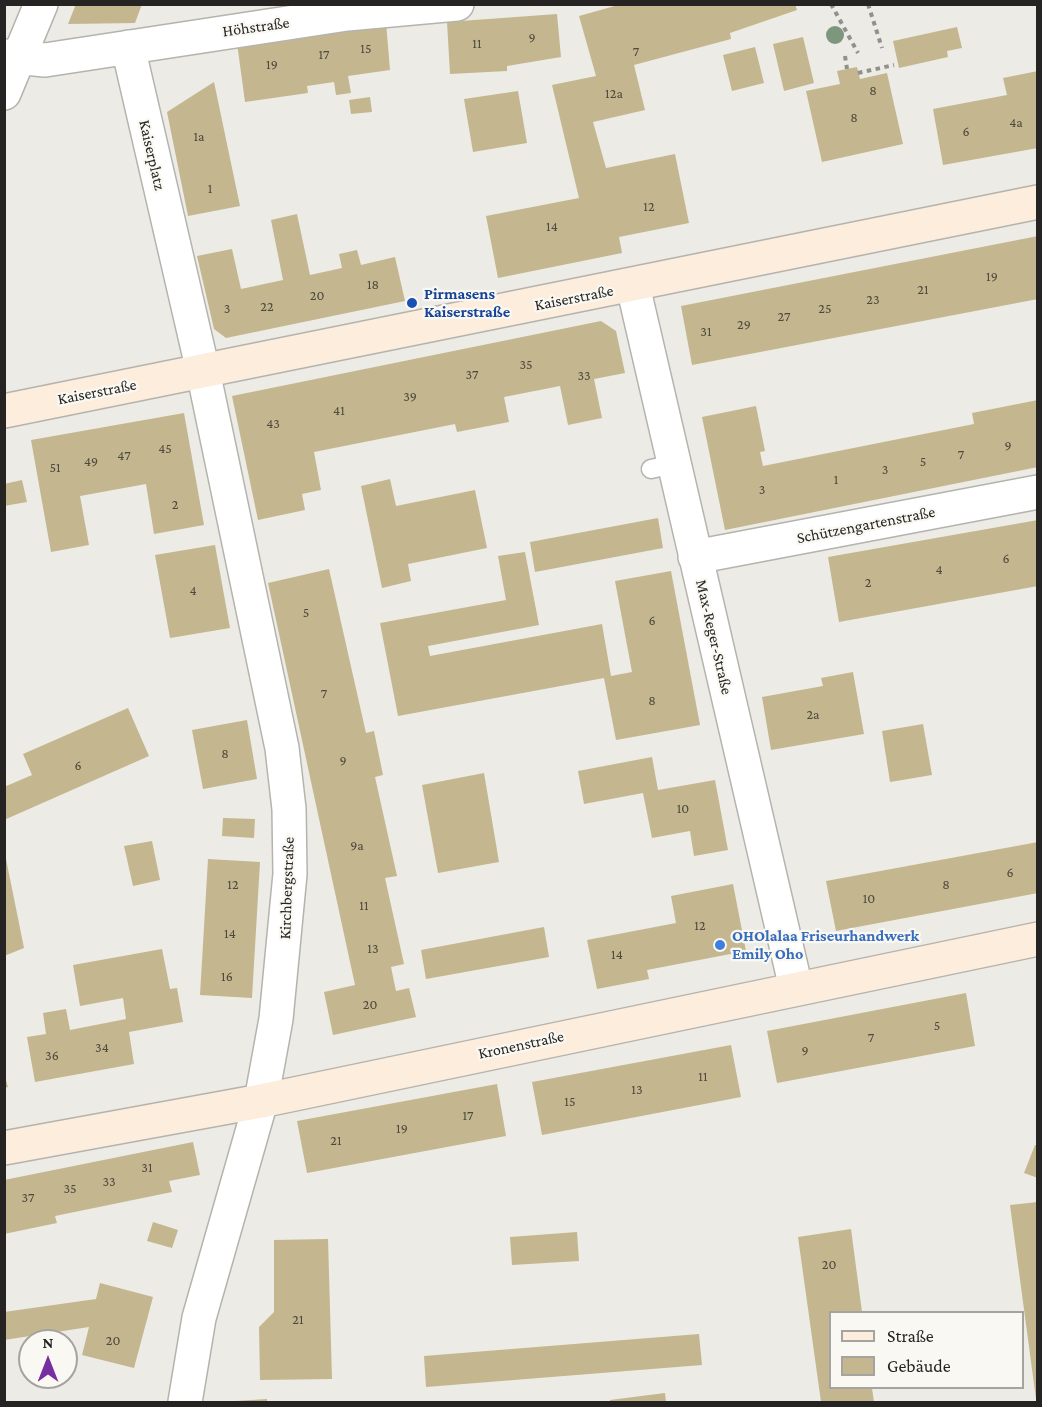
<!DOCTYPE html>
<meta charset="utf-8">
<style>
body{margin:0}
#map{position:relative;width:1042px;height:1407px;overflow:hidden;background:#ecebe5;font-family:"Crimson Pro",serif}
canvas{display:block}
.frame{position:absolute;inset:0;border:6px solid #252422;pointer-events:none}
.legend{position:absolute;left:829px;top:1311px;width:195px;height:78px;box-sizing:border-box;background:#faf8f2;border:2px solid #a5a39f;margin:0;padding:8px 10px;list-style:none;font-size:18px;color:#252422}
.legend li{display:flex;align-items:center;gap:12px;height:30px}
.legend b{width:30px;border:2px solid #a5a39f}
.north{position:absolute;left:18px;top:1329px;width:60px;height:60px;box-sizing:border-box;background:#faf8f2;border:2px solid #a5a39f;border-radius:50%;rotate:0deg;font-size:16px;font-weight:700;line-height:24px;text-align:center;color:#252422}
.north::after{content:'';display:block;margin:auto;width:21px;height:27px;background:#762ea1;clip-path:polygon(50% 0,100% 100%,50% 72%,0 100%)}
</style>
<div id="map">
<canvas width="1042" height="1407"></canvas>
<div class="frame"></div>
<ul class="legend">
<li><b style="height:8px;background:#fdeddc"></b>Straße</li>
<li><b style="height:16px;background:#c4b78f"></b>Gebäude</li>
</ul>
<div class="north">N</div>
</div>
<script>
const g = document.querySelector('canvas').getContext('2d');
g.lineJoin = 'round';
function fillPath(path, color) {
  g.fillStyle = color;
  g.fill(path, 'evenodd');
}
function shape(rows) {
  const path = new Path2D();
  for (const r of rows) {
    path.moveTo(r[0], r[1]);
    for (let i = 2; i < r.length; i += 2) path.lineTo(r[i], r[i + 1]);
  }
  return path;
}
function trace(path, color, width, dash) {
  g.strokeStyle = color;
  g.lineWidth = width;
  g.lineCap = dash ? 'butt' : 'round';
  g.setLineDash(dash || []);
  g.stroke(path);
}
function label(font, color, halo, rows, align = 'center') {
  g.font = font + ' "Crimson Pro",serif';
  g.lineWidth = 4.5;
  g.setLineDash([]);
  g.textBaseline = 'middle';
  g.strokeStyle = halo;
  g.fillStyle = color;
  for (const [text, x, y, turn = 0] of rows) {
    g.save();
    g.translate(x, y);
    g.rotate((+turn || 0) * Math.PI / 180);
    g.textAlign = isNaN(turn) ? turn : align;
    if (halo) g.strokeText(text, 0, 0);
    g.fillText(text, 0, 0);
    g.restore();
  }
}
fillPath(shape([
 [76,4,142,4,135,23,68,24],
 [622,4,795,4,797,10,730,33,731,39,634,65,645,110,593,122,606,168,675,154,689,223,619,237,622,253,498,278,486,216,579,198,552,85,596,76,579,16],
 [557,14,561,57,507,66,507,71,450,74,447,22],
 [386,22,390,70,348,76,351,93,336,95,334,82,307,86,308,93,245,102,237,43],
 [957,27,962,48,947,51,948,57,899,68,893,41],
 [803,37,814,83,784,91,773,44],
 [755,47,764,83,732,91,723,55],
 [857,67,860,79,887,73,903,144,822,162,806,91,840,84,837,71],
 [1038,71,1038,148,943,165,933,109,1007,95,1003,78],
 [214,82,240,206,188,216,167,112],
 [518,91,527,143,473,152,464,99],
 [370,97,372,112,351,114,349,100],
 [297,214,310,275,342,268,339,254,357,250,361,265,395,257,405,301,226,338,214,329,197,256,232,249,241,289,283,280,271,220],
 [1038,236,1038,299,692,365,681,306],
 [601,321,616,331,625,373,594,379,602,418,568,425,560,386,504,397,509,422,457,432,455,424,314,452,321,490,302,494,305,510,258,520,232,396],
 [1038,400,1038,467,725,530,702,417,756,406,765,451,760,452,763,466,974,424,972,413],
 [184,413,204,525,154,534,146,484,80,496,89,545,51,552,31,440],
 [390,479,396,506,475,490,487,548,408,564,411,581,382,588,361,486],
 [22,480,27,502,4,506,4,484],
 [658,518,663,548,535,572,530,542],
 [1038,520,1038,586,839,622,828,557],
 [215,545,230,628,170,638,155,555],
 [525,552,539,625,428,646,430,656,602,624,611,676,632,672,615,581,671,571,700,725,616,740,604,678,398,716,380,623,506,600,498,556],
 [329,569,366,733,374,731,383,775,375,777,397,876,385,878,404,964,391,967,396,991,409,988,416,1017,333,1035,324,992,355,985,268,583],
 [853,672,864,734,771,750,762,697,823,686,821,678],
 [128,708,149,756,4,820,4,787,32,775,23,754],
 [247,720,257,779,203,789,192,730],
 [923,724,932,775,890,782,882,731],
 [652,757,658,790,715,780,728,850,694,856,690,831,652,838,643,793,584,804,578,771],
 [484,773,499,862,438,873,422,785],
 [223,818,255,819,254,838,222,836],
 [152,841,160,880,133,886,124,846],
 [1038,842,1038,893,836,931,826,881],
 [4,849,24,948,4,956],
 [208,859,260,862,252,998,200,995],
 [733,884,746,951,647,970,649,979,597,989,587,940,676,923,671,896],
 [544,927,549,957,426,979,421,950],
 [162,949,170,989,177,988,183,1022,129,1032,134,1064,35,1082,27,1037,46,1034,43,1013,66,1009,70,1030,126,1019,123,998,80,1006,73,965],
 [966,993,975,1046,777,1083,767,1031],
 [731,1045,741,1097,542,1135,532,1082],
 [4,1074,8,1087,4,1088],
 [497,1084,506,1136,307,1173,297,1121],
 [193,1142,200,1175,169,1181,172,1192,55,1216,57,1223,4,1234,4,1180],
 [1035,1145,1038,1146,1038,1178,1024,1173],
 [1038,1202,1038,1399,1036,1399,1010,1205],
 [153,1222,178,1230,172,1248,147,1241],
 [851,1229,862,1312,830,1312,830,1388,872,1388,874,1402,821,1402,798,1237],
 [577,1232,579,1261,512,1265,510,1237],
 [328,1239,332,1379,260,1380,259,1327,274,1312,274,1240],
 [100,1283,153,1297,134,1368,82,1355,89,1327,4,1340,4,1312,96,1299],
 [699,1334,702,1365,426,1387,424,1356],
 [665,1393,666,1402,610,1402,610,1400],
 [267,1399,267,1402,235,1402,235,1401]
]), '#c4b78f');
const lane = shape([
 [651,469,674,464]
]);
const street = shape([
 [128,47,203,371,282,748,289,809,290,874,276,1019,261,1101,199,1318,185,1402],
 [4,56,45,60,347,14,457,4],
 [4,93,41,4],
 [633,286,796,988],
 [695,557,1038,492]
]);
const secondary = shape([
 [4,411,1038,202],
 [4,1148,261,1101,1038,939]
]);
trace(lane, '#b5b3ad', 21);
trace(street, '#b5b3ad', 36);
trace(secondary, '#b5b3ad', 36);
trace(shape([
 [831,4,858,53],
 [868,4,882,48],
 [845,56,847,69],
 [858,73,894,65]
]), '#91908c', 4, [4.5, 4.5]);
trace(lane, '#fff', 18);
trace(street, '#fff', 33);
trace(secondary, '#fdeddc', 33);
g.fillStyle = '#7d977e';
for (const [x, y] of [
 [835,35]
]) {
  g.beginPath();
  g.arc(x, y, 9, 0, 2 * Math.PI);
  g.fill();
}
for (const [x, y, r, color] of [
 [412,303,6,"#1a4fb4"],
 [720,945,6,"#3f7fe0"]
]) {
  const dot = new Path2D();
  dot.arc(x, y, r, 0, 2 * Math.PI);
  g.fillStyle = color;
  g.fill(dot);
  trace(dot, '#faf8f2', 2);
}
label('14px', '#4d493d', null, [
 ["9",532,38],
 ["11",477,44],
 ["15",366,49],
 ["7",636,52],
 ["17",324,55],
 ["19",272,65],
 ["8",873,91],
 ["12a",614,94],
 ["8",854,118],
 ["4a",1016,123],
 ["6",966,132],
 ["1a",199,137],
 ["1",210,189],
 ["12",649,207],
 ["14",552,227],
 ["19",992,277],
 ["18",373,285],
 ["21",923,290],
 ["20",317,296],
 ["23",873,300],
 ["22",267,307],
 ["3",227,309],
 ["25",825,309],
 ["27",784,317],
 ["29",744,325],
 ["31",706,332],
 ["35",526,365],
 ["37",472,375],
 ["33",584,376],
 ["39",410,397],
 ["41",339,411],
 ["43",273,424],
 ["9",1008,446],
 ["45",165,449],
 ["7",961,455],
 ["47",124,456],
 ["49",91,462],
 ["5",923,462],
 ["51",55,468],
 ["3",885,470],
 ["1",836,480],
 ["3",762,490],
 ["2",175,505],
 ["6",1006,559],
 ["4",939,570],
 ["2",868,583],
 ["4",193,591],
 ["5",306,613],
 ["6",652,621],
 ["7",324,694],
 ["8",652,701],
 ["2a",813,715],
 ["8",225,754],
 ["9",343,761],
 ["6",78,766],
 ["10",683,809],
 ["9a",357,846],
 ["6",1010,873],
 ["12",233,885],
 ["8",946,885],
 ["10",869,899],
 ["11",364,906],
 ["12",700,926],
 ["14",230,934],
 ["13",373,949],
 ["14",617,955],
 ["16",227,977],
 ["20",370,1005],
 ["5",937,1026],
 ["7",871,1038],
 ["34",102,1048],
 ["9",805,1051],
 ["36",52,1056],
 ["11",703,1077],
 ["13",637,1090],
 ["15",570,1102],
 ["17",468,1116],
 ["19",402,1129],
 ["21",336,1141],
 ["31",147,1168],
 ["33",109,1182],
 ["35",70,1189],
 ["37",28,1198],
 ["20",829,1265],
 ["21",298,1320],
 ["20",113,1341]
]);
label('16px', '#252422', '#faf8f2', [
 ["Höhstraße",256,27,-8],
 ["Kaiserplatz",152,155,77],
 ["Kaiserstraße",574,298,-11],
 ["Kaiserstraße",97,392,-11],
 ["Schützengartenstraße",866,525,-11],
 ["Max-Reger-Straße",714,637,77],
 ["Kirchbergstraße",287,888,-88],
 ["Kronenstraße",521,1045,-12]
]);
label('bold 16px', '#164399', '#faf8f2', [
 ["Pirmasens",424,294],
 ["Kaiserstraße",424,312]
], 'left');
label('bold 16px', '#366cbe', '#faf8f2', [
 ["OHOlalaa Friseurhandwerk",732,936],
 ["Emily Oho",732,954]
], 'left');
</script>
